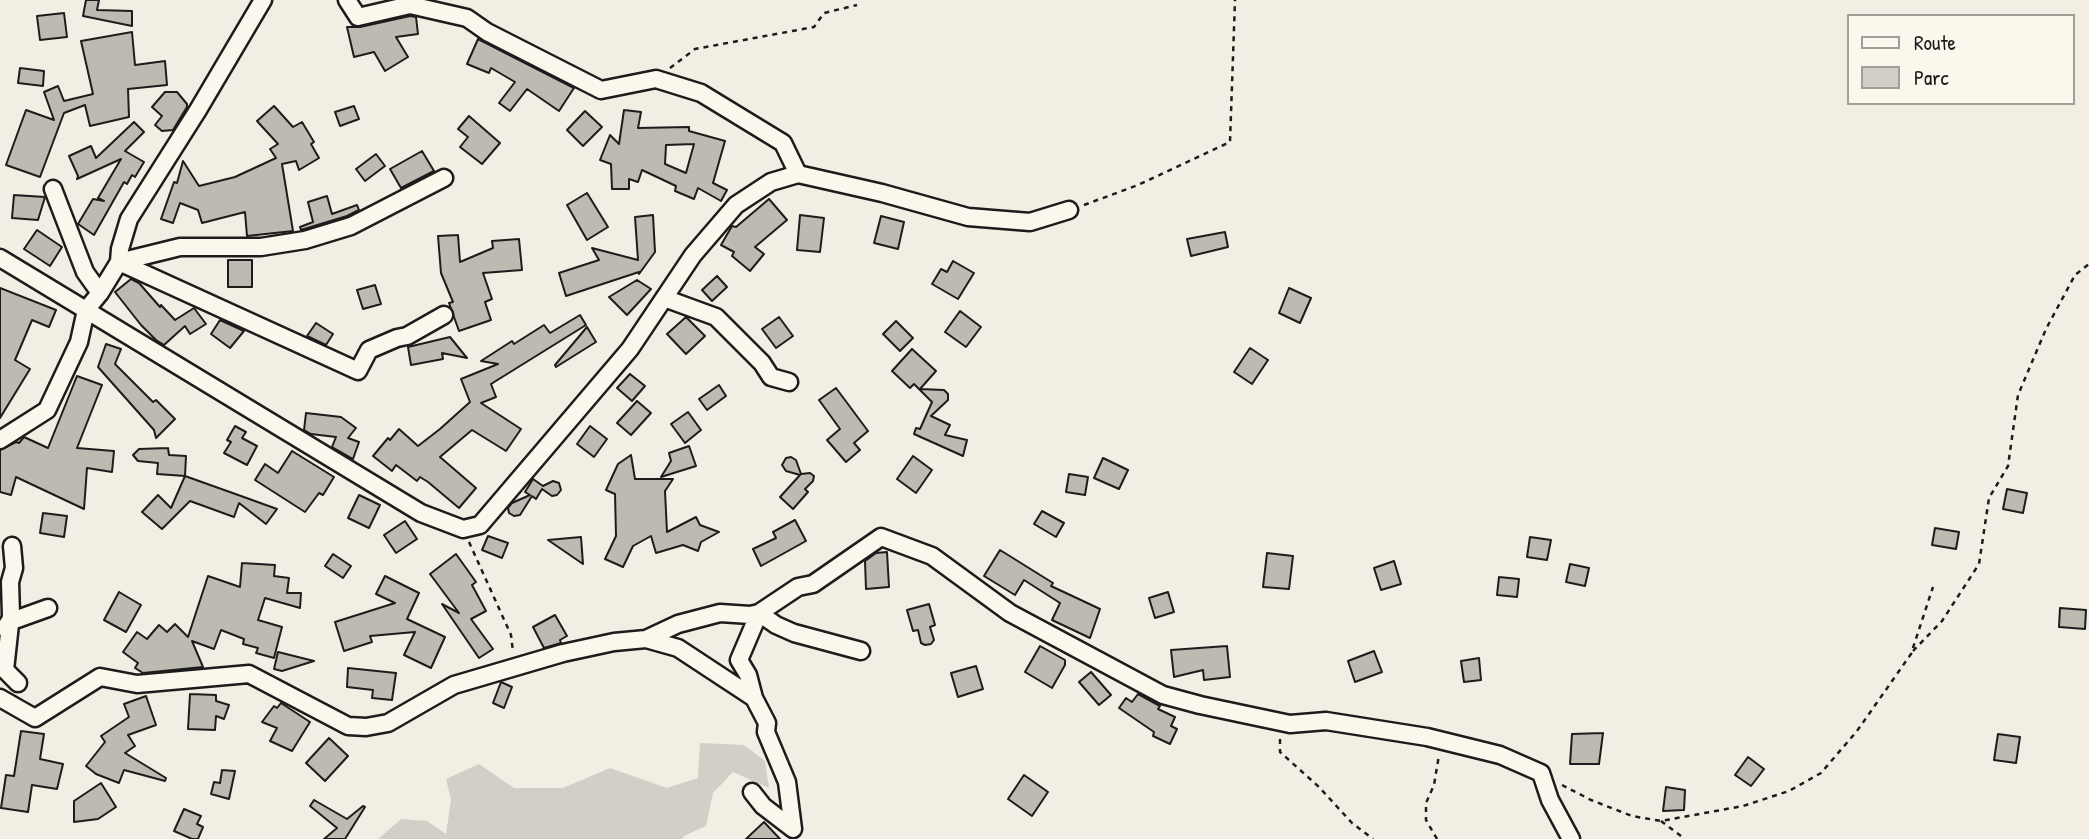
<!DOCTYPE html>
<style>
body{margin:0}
#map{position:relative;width:2089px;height:839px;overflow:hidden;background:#f2eee4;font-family:"Patrick Hand",sans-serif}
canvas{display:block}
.legend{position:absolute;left:1847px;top:14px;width:228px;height:91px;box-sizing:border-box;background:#fbf7ec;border:2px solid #a29f99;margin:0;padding:9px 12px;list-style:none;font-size:21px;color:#1c1c1c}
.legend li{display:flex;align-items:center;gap:14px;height:35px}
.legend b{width:35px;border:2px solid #a29f99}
</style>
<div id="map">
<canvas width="2089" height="839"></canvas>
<ul class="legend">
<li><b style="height:9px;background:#fbf7ec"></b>Route</li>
<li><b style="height:19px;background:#d2cfc6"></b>Parc</li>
</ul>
</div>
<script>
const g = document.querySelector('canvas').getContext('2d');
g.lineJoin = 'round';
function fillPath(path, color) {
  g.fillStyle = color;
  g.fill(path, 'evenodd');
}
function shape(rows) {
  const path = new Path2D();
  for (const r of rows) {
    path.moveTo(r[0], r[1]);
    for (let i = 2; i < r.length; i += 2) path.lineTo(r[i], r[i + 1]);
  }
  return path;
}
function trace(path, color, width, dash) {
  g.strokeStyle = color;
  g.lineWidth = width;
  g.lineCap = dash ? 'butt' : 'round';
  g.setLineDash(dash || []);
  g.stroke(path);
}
fillPath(shape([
 [700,743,744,745,765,761,769,788,733,772,713,793,706,826,684,836,682,839,378,839,401,819,427,821,446,834,451,800,446,779,479,764,514,788,563,788,610,768,667,788,698,778]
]), '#d2cfc6');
const building = shape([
 [86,0,99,0,97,10,132,11,132,26,83,16,86,0],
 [64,13,67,37,40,40,37,16,64,13],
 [410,16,416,17,418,34,396,37,408,57,385,71,374,52,354,57,347,27,360,27,410,16],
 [132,32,135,65,165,61,167,85,128,89,129,117,90,126,85,105,64,113,40,177,6,165,26,110,54,120,44,92,58,86,64,101,93,94,81,41,132,32],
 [478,39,574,88,559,111,527,89,510,111,499,103,515,82,491,68,489,73,467,64,478,39],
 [20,68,44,71,43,86,18,83,20,68],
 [165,92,177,92,187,104,187,107,173,130,162,131,155,125,162,116,152,107,165,92],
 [274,106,293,127,302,122,314,142,311,144,319,158,299,170,296,161,282,164,293,231,247,236,245,212,202,223,198,210,180,203,173,223,161,219,174,182,177,183,183,161,199,186,235,177,276,158,270,149,278,144,257,121,274,106],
 [354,106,359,119,340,126,335,112,354,106],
 [624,110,641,112,638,128,689,127,689,131,725,141,713,183,727,190,721,201,698,188,694,199,675,191,676,186,642,170,638,182,629,179,629,189,612,189,611,164,600,160,610,135,619,144,624,110],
 [694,144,686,173,665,164,666,145,694,144],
 [585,111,602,127,583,146,567,130,585,111],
 [469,116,500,143,482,164,460,147,468,137,458,129,469,116],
 [134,122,144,132,125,151,144,162,135,177,132,175,127,184,124,182,94,235,78,224,93,199,104,201,98,198,121,159,77,179,78,176,69,156,91,146,96,158,134,122],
 [422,151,434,171,401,188,390,169,422,151],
 [376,154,385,166,365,181,356,169,376,154],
 [587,193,608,227,587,240,567,205,587,193],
 [14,195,45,197,38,220,12,218,14,195],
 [327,196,332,214,357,205,359,210,347,216,301,230,300,227,313,222,308,202,327,196],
 [769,199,787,220,755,247,764,254,750,271,732,256,734,252,721,245,732,226,736,227,769,199],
 [653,215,655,252,639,274,639,272,566,296,559,273,599,260,592,248,638,260,635,217,653,215],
 [800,215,824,218,820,252,797,250,800,215],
 [881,216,904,222,898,249,874,243,881,216],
 [37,230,62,247,50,266,24,249,37,230],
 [1225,232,1228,247,1191,256,1187,239,1225,232],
 [458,235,460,262,493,248,492,241,519,239,522,270,483,273,492,299,485,302,491,320,459,331,449,303,453,302,441,273,438,236,458,235],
 [228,260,252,260,252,287,228,287,228,260],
 [953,261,974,273,958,299,932,284,941,269,947,272,953,261],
 [717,276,727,287,712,301,702,290,717,276],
 [131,279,139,283,160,307,161,305,175,320,194,308,206,324,190,334,185,326,164,345,156,340,141,325,115,292,131,279],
 [637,280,651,289,627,315,609,297,637,280],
 [375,285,381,304,363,309,357,290,375,285],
 [0,288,56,310,49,327,32,320,15,360,30,369,0,418,0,288],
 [1289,288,1311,298,1300,323,1279,313,1289,288],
 [960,311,981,327,966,347,945,332,960,311],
 [580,315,586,325,491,384,496,397,481,403,521,429,506,451,472,430,440,457,476,488,459,508,428,482,420,477,417,481,396,465,392,471,373,456,388,438,390,440,399,429,418,446,440,429,470,402,461,379,498,364,481,361,512,341,514,344,544,325,550,333,580,315],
 [686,317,705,336,686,354,667,334,686,317],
 [779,317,793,336,776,348,762,329,779,317],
 [220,320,244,331,230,348,211,334,220,320],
 [896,321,913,338,900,351,883,334,896,321],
 [316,323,333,334,326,345,307,336,316,323],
 [587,327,596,342,556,367,555,365,587,327],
 [450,337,467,358,442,353,443,359,411,365,408,347,450,337],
 [106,344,121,349,115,364,153,402,156,400,175,419,156,438,154,430,98,367,106,344],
 [1250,348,1268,360,1252,384,1234,372,1250,348],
 [912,349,936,371,920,389,944,390,948,394,948,400,931,416,950,425,945,435,967,440,963,456,914,434,916,428,920,429,932,402,914,384,910,388,892,371,912,349],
 [630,374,645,386,632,401,617,388,630,374],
 [77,376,102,385,77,448,114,451,112,472,87,468,84,509,16,477,11,495,0,492,0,450,16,442,19,443,24,437,48,448,77,376],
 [719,385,726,396,707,410,699,399,719,385],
 [836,388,868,431,854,443,860,450,846,462,827,440,840,429,819,400,836,388],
 [637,401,651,413,631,435,617,423,637,401],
 [688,412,701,430,685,443,671,424,688,412],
 [306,413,341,417,356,428,348,438,359,442,353,459,332,447,336,437,311,434,304,430,306,413],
 [235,426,246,432,242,438,257,446,247,465,224,453,231,442,227,440,235,426],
 [590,426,607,439,594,457,577,444,590,426],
 [689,446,696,466,661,477,671,461,669,453,689,446],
 [168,448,169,455,186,456,185,476,157,474,158,463,138,461,133,455,139,449,168,448],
 [292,451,334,477,323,495,319,493,305,512,255,480,265,464,278,473,292,451],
 [631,455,635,479,673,479,665,491,667,532,696,517,700,525,719,532,701,542,698,551,683,545,656,553,651,536,633,546,623,567,605,559,616,536,615,494,606,490,618,464,631,455],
 [913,456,932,470,916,493,897,479,913,456],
 [791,457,796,460,801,474,810,473,814,476,813,481,805,489,808,492,793,509,780,497,800,475,786,471,782,465,786,458,791,457],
 [1103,458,1128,470,1119,489,1094,478,1103,458],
 [1069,474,1088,477,1085,495,1066,492,1069,474],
 [185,476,241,496,277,509,266,524,239,503,234,517,190,501,162,529,142,512,158,495,171,508,185,476],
 [533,479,543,486,553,481,559,483,561,490,557,495,552,496,542,489,536,499,532,496,520,515,514,516,509,513,508,508,512,503,530,495,525,492,533,479],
 [2007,489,2027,493,2023,513,2003,509,2007,489],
 [359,495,380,505,369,528,348,518,359,495],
 [1042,511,1064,523,1056,537,1034,524,1042,511],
 [43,513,67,516,64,537,40,533,43,513],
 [795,520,806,541,761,566,753,549,776,538,773,532,795,520],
 [405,521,417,539,396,553,384,535,405,521],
 [1935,528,1959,532,1956,549,1932,545,1935,528],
 [488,536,508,543,502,558,482,550,488,536],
 [581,537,583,564,548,540,581,537],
 [1530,537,1551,540,1547,560,1527,557,1530,537],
 [1000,550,1053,583,1051,586,1100,609,1090,638,1052,620,1060,603,1024,580,1015,595,984,576,1000,550],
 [887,552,889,587,866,589,865,561,876,553,887,552],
 [1267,553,1293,556,1289,589,1263,587,1267,553],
 [333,554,351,566,343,578,325,566,333,554],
 [456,554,476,582,472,585,486,611,471,619,493,649,479,658,442,604,459,613,430,574,456,554],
 [1394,561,1401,584,1381,590,1374,568,1394,561],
 [242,563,275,565,274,576,289,578,287,593,301,593,300,608,265,598,258,620,282,627,274,658,256,653,258,648,243,644,244,639,221,630,214,649,192,641,203,667,143,673,135,668,138,663,123,652,137,632,147,639,159,625,167,632,175,624,188,637,208,576,240,587,242,563],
 [1570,564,1589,568,1585,586,1566,582,1570,564],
 [385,576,419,593,407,619,445,637,431,668,404,655,415,632,370,636,372,642,344,651,335,622,395,603,376,594,385,576],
 [1499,577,1519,579,1517,597,1497,595,1499,577],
 [119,592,141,605,126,632,104,620,119,592],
 [1168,592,1174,612,1155,618,1149,598,1168,592],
 [929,604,935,625,930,627,934,640,931,644,925,645,921,643,918,630,913,631,907,610,929,604],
 [2060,608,2086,610,2085,629,2059,627,2060,608],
 [555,615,567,636,560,640,561,643,544,648,533,627,555,615],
 [1040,646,1065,660,1065,665,1052,688,1025,672,1040,646],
 [1227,646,1230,677,1204,680,1203,670,1174,677,1171,650,1227,646],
 [1374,651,1382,672,1355,682,1348,661,1374,651],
 [278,652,314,661,282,671,274,669,278,652],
 [1479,658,1481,680,1464,682,1461,661,1479,658],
 [976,666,983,689,958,697,951,673,976,666],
 [348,668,396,673,392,700,372,698,373,690,347,687,348,668],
 [1091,672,1111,695,1099,705,1079,682,1091,672],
 [501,682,512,687,504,708,493,703,501,682],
 [190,694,216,695,216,701,229,705,224,719,216,716,215,730,188,729,190,694],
 [1138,694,1160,706,1158,709,1175,717,1171,726,1177,729,1170,744,1153,736,1154,732,1119,708,1126,698,1132,702,1138,694],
 [146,696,156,725,128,735,135,746,125,753,166,778,165,781,124,770,119,783,96,774,86,766,105,742,101,736,129,717,124,704,146,696],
 [281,703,310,722,292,751,270,741,277,728,262,722,274,706,277,708,281,703],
 [21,731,44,734,40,759,63,764,57,789,32,785,28,812,1,808,6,775,14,776,21,731],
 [1603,733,1599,764,1570,764,1572,734,1603,733],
 [1998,734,2020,737,2016,763,1994,760,1998,734],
 [329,738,348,756,325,781,306,763,329,738],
 [1748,757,1764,769,1751,786,1735,775,1748,757],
 [222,770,235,771,229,799,211,794,214,782,220,783,222,770],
 [1024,775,1048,792,1032,816,1008,799,1024,775],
 [101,783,116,807,98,819,74,822,74,801,101,783],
 [1666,787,1685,790,1684,810,1663,811,1666,787],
 [314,800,347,819,363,806,365,807,345,839,324,839,337,828,310,806,314,800],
 [184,809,201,816,197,824,203,827,198,839,192,839,174,831,184,809],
 [764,822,780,839,746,839,764,822]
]);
fillPath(building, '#bdbab1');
trace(building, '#1c1c1c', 2);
const minor = shape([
 [347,0,358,17,410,5,467,18,487,32,601,90,656,79,701,93,783,143,798,174],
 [53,189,85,272,100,293],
 [0,258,421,513,463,529,480,525,630,349,693,255,736,205,771,182,798,174,882,193,968,217,1030,222,1069,210],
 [119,262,358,371,369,350,397,338,407,336,444,315],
 [119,262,180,247,261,247,305,240,351,226,444,178],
 [664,298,716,317,762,363,771,377,789,382],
 [0,440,47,410,79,342,86,310,100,293,119,262,120,249,129,219,198,110,263,0],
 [12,546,14,568,10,582,11,615,5,670,18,683],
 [5,628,9,622,48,608],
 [646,639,678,648,754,698],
 [0,698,35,718,100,677,137,684,249,674,348,726,366,727,388,723,454,685,563,653,614,642,646,639,678,624,720,613,750,615,759,613,798,587,813,584,881,537,932,556,1010,613,1163,695,1200,705,1290,724,1326,721,1427,737,1500,755,1541,773,1550,800,1571,839],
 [752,792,763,806,793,829,787,782,766,732,767,723,754,698,748,675,739,660,759,613,776,625,794,633,861,651]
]);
trace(minor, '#1c1c1c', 21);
trace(shape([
 [670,68,695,49,814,27,824,13,857,5],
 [1084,205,1138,185,1230,142,1235,0],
 [469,542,511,635,513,652],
 [1913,651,1942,621,1979,564,1989,498,2008,466,2018,395,2046,329,2075,275,2089,264],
 [1280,739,1280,752,1319,787,1352,823,1373,839],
 [1562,785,1591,800,1632,816,1661,821,1743,806,1789,791,1821,773,1857,731,1911,654,1933,587],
 [1661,821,1685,839],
 [1437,839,1426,820,1426,803,1434,785,1439,755]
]), '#1c1c1c', 2.5, [5, 5]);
trace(minor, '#fbf7ec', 16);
</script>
